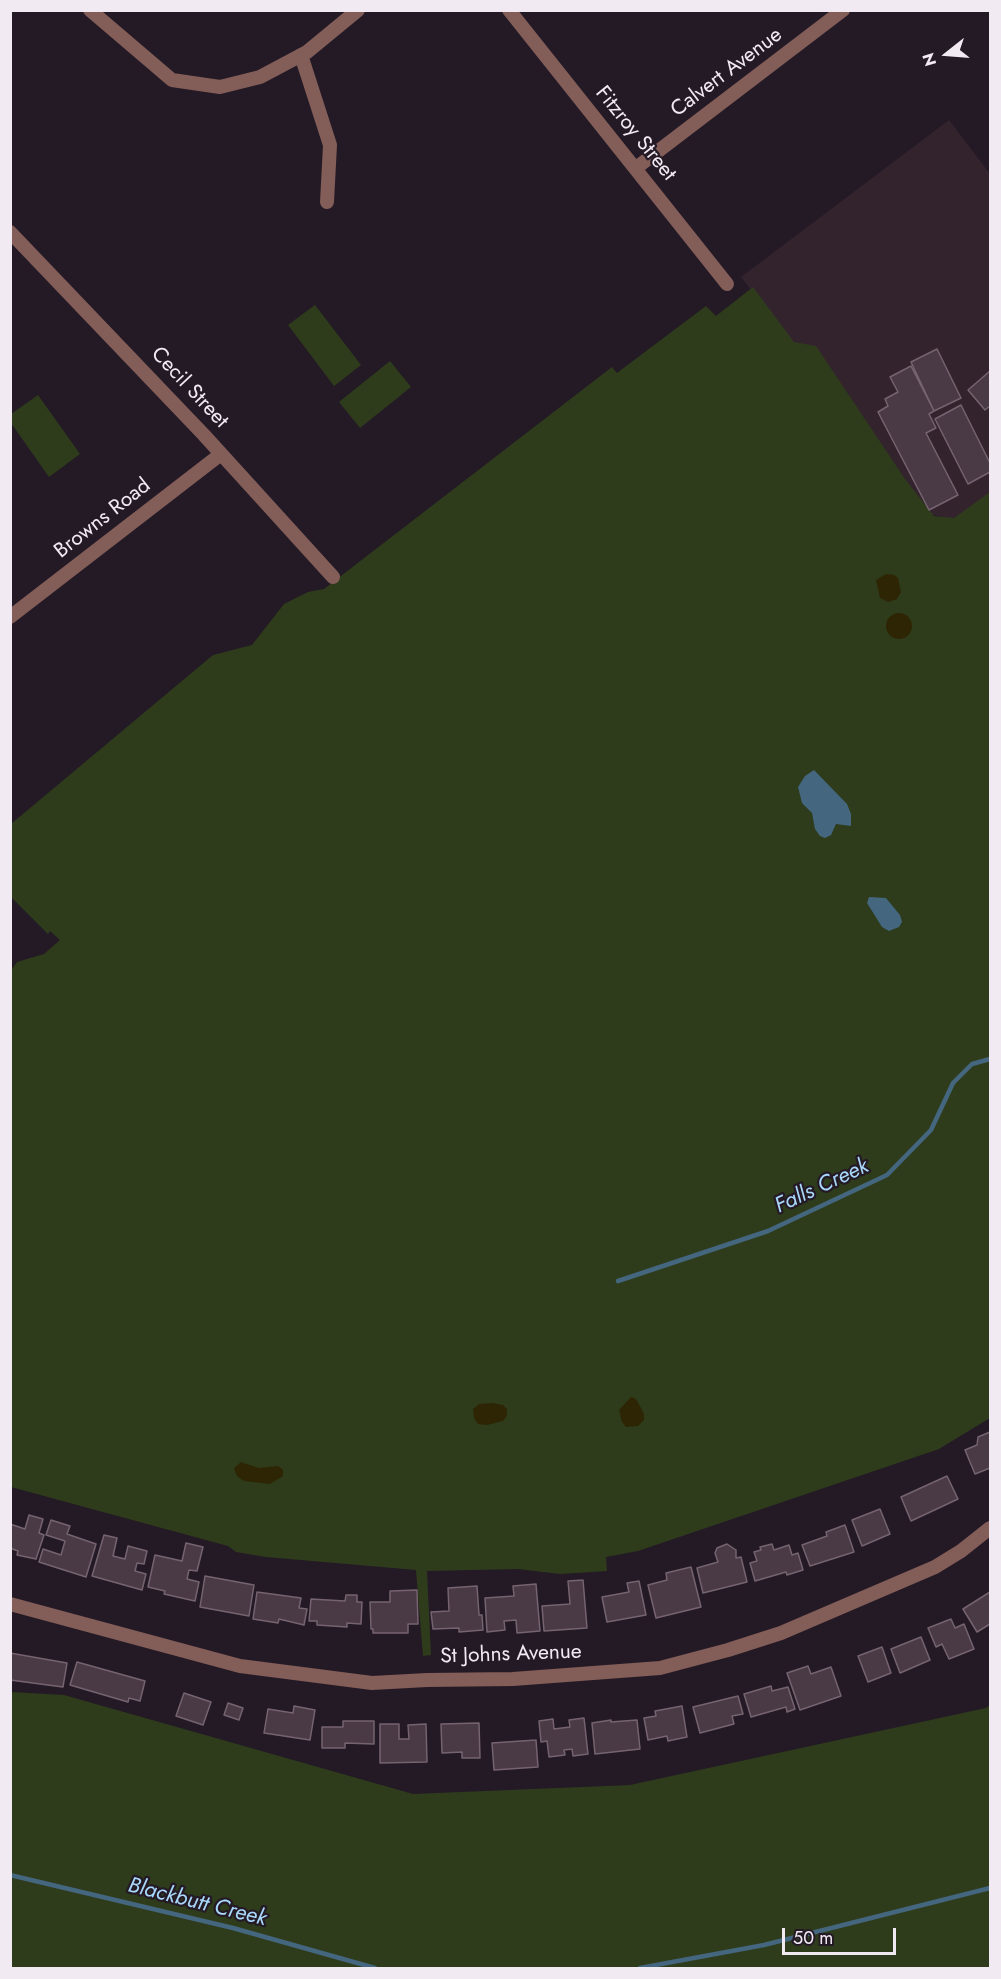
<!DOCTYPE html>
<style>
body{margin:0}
#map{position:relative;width:1001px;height:1979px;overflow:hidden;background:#241a26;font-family:Jost,sans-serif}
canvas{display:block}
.frame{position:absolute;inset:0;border:12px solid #f1eaf3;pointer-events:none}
.north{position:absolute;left:917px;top:24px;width:60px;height:60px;-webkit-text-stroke:4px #241a26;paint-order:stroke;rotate:253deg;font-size:16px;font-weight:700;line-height:24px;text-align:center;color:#f1eaf3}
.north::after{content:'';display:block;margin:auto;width:21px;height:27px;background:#f1eaf3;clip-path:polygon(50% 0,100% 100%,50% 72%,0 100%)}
.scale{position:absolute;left:782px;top:1928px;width:114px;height:27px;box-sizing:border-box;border:3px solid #f1eaf3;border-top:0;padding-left:8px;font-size:18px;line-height:21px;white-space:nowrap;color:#f1eaf3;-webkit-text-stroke:4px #241a26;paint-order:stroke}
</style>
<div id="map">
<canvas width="1001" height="1979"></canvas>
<div class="frame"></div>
<div class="north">N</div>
<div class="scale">50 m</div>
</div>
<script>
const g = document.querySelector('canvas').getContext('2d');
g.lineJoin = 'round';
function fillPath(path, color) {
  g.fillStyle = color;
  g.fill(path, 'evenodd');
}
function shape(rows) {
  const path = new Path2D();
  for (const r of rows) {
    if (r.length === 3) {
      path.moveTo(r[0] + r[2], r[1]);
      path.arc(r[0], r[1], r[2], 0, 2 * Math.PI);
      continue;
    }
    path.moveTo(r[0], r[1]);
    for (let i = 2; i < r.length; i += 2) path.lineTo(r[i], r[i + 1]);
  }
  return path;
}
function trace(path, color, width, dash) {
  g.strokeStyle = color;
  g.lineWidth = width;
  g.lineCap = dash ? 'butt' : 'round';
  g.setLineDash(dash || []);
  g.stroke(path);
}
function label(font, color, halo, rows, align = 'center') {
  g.font = font + ' Jost,sans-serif';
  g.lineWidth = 4.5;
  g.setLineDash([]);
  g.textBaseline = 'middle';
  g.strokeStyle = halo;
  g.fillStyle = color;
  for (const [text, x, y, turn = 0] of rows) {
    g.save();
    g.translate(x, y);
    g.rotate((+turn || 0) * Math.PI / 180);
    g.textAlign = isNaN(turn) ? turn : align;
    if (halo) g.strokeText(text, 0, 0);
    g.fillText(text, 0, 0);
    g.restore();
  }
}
fillPath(shape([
 [949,120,990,174,990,493,957,520,924,513,741,277]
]), '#33232d');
fillPath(shape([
 [753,287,794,342,816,346,905,479,934,516,954,518,990,492,990,1418,939,1449,638,1551,606,1557,607,1571,560,1574,518,1569,427,1571,431,1655,423,1656,416,1570,266,1557,236,1552,228,1546,11,1487,10,972,17,962,44,954,60,940,50,931,48,934,11,897,11,824,213,655,252,645,284,604,308,592,324,589,612,367,617,373,706,306,716,316],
 [315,305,361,365,334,386,288,325],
 [390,361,411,387,360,428,339,402],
 [38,395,80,454,49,477,11,423,11,414],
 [11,1692,64,1695,413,1794,630,1785,986,1708,990,1705,990,1968,11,1968]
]), '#2e3c1c');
fillPath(shape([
 [886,574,894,575,898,578,901,592,897,599,888,602,880,598,876,580],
 [899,626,13],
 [631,1397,636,1399,640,1406,644,1414,644,1420,638,1426,626,1427,622,1422,619,1410],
 [493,1403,503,1405,507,1409,507,1416,503,1421,487,1425,478,1424,474,1418,473,1409,479,1404],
 [241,1462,259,1468,278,1466,283,1470,283,1476,270,1484,244,1481,237,1476,234,1468]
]), '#2d2504');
fillPath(shape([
 [814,770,847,804,851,814,851,826,836,824,831,835,825,838,820,836,815,829,812,813,802,803,798,787,805,776],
 [869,897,886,898,900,915,902,922,899,927,889,931,882,927,867,903]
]), '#44667e');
trace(shape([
 [618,1281,768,1231,887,1175,931,1130,953,1083,972,1064,990,1059],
 [10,1875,233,1928,375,1968],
 [640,1968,764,1945,990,1888]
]), '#44667e', 4.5);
const building = shape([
 [937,349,961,398,934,411,911,362,937,349],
 [911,366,934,411,929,414,936,428,926,433,958,495,929,510,878,412,888,406,885,399,898,392,890,377,911,366],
 [990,371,990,406,985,410,968,390,990,371],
 [961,405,990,463,990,472,968,484,935,419,961,405],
 [990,1432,990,1468,975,1474,965,1450,977,1445,978,1437,990,1432],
 [947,1476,958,1499,911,1521,901,1497,947,1476],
 [880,1509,890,1534,862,1546,852,1520,880,1509],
 [29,1515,43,1519,39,1533,44,1535,36,1559,17,1555,18,1551,10,1548,10,1524,25,1529,29,1515],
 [51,1520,70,1526,67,1534,96,1544,86,1577,39,1562,43,1549,61,1555,65,1541,46,1535,51,1520],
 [845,1525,854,1552,810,1566,802,1545,827,1536,826,1532,845,1525],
 [104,1535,117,1538,113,1556,125,1559,128,1546,147,1551,144,1564,137,1563,135,1571,146,1574,142,1590,92,1576,104,1535],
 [186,1543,203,1547,197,1571,189,1570,187,1579,199,1582,195,1601,164,1594,165,1591,148,1587,155,1555,182,1561,186,1543],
 [727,1544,736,1550,736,1558,741,1557,747,1582,703,1593,697,1568,718,1562,715,1553,717,1548,727,1544],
 [772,1544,774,1550,789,1545,792,1555,798,1553,803,1570,787,1575,786,1572,755,1581,750,1563,757,1561,754,1552,761,1550,760,1547,772,1544],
 [691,1567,701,1607,656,1618,648,1585,667,1580,666,1573,691,1567],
 [205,1576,254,1585,249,1616,200,1607,205,1576],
 [583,1580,587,1628,544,1631,542,1606,570,1604,568,1581,583,1580],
 [639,1581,646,1615,607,1622,602,1597,629,1592,627,1583,639,1581],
 [536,1584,540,1631,517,1633,516,1620,504,1621,505,1630,487,1632,485,1598,514,1596,513,1586,536,1584],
 [477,1586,479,1615,482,1615,483,1630,459,1632,459,1628,433,1629,431,1612,449,1611,448,1588,477,1586],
 [417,1590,418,1624,408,1624,408,1633,373,1633,373,1629,371,1629,370,1602,390,1602,390,1591,417,1590],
 [257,1592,301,1598,299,1608,307,1609,304,1625,279,1619,278,1623,253,1619,257,1592],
 [990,1592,990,1624,977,1632,963,1609,990,1592],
 [346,1595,357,1595,357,1602,362,1602,361,1624,347,1623,347,1627,317,1625,317,1621,309,1621,311,1599,345,1601,346,1595],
 [951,1619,955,1628,964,1624,974,1649,949,1659,942,1644,936,1647,928,1628,951,1619],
 [921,1637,930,1660,900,1673,891,1649,921,1637],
 [882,1647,891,1673,868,1682,858,1656,882,1647],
 [10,1653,67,1663,63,1687,10,1680,10,1653],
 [77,1662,145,1681,140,1701,129,1698,128,1702,70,1685,77,1662],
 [808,1666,811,1674,831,1667,841,1696,800,1710,787,1673,808,1666],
 [771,1686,772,1691,788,1687,795,1709,787,1712,786,1707,751,1717,744,1694,771,1686],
 [184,1693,211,1702,203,1725,176,1716,184,1693],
 [738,1696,743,1714,732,1716,734,1724,700,1733,693,1707,738,1696],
 [228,1703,243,1708,239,1720,224,1715,228,1703],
 [294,1706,315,1710,310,1740,264,1733,268,1709,293,1713,294,1706],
 [682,1706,687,1737,668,1741,667,1736,648,1740,644,1718,656,1716,655,1711,682,1706],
 [584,1718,588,1754,573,1756,572,1749,564,1750,565,1755,549,1757,547,1741,541,1742,539,1721,553,1719,554,1729,570,1727,569,1720,584,1718],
 [611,1720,611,1722,637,1720,640,1749,595,1754,592,1723,611,1720],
 [343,1721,374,1721,374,1744,345,1743,345,1748,322,1748,322,1727,343,1727,343,1721],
 [479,1723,480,1758,462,1758,462,1752,442,1753,441,1724,479,1723],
 [380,1724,399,1724,399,1739,409,1739,408,1725,426,1724,427,1762,380,1763,380,1724],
 [536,1740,538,1767,494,1770,492,1743,536,1740]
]);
fillPath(building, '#4a3a45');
trace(building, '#756470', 1.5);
trace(shape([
 [90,10,172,80,220,87,260,77,307,52,358,10],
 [509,10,727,284],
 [301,55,330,145,327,202],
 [636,168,843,10],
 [10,232,204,435,333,577],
 [10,617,221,454],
 [10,1604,240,1666,372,1683,427,1680,513,1679,660,1668,728,1650,781,1633,935,1567,961,1551,990,1528]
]), '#835d58', 14);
label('21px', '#f1eaf3', '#241a26', [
 ["Calvert Avenue",727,73,-37],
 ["Fitzroy Street",635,134,51],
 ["Cecil Street",189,388,47],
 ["Browns Road",103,519,-38],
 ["St Johns Avenue",511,1655,-2]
]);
label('italic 22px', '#a9d8fa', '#241a26', [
 ["Falls Creek",822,1187,-25],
 ["Blackbutt Creek",197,1903,14]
]);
</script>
